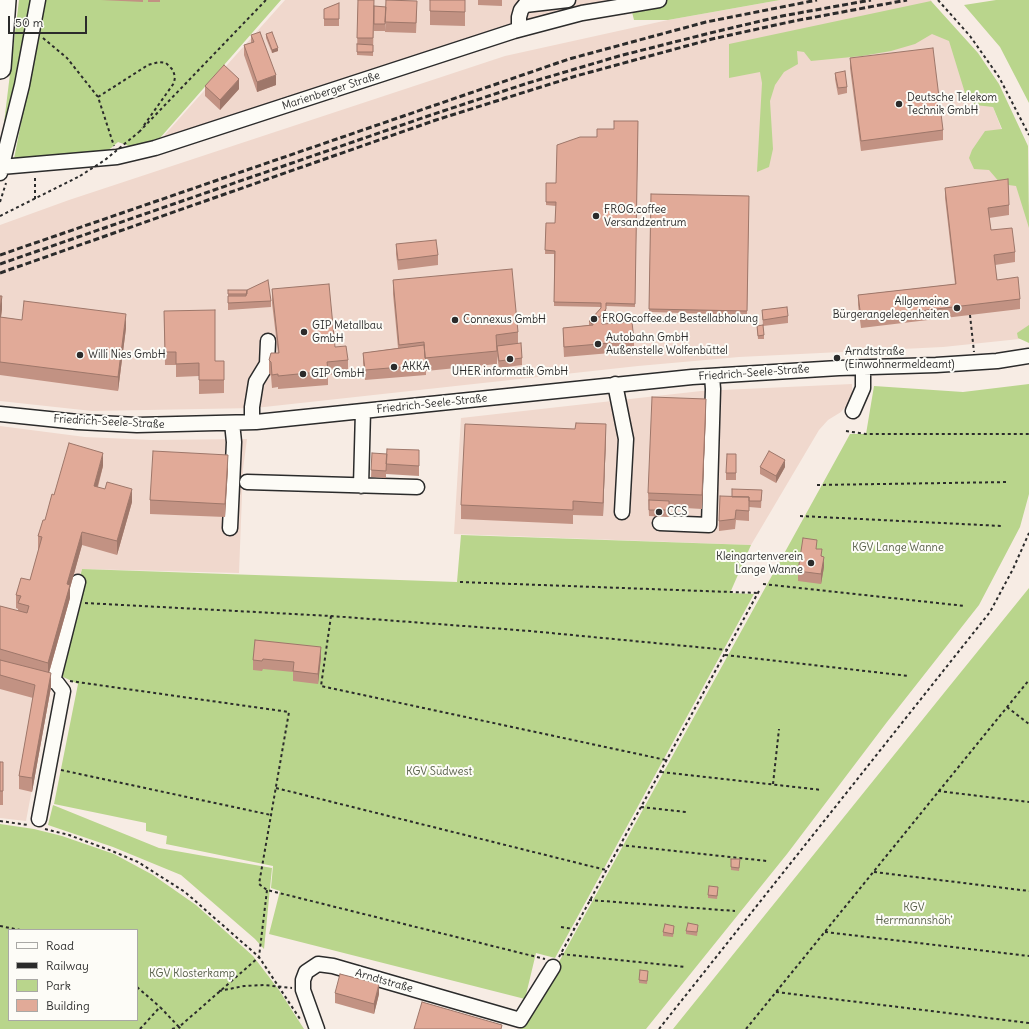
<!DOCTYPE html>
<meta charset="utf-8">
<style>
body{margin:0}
#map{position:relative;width:1029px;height:1029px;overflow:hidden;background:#f7ece4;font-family:Delius,sans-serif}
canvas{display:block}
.legend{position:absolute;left:8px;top:929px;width:130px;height:92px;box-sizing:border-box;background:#fdfcf7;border:1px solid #a9a8a5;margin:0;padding:5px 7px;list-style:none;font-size:12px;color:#2b2b2b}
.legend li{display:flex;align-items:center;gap:8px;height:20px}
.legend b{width:20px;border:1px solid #a9a8a5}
.scale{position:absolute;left:8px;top:16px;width:79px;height:18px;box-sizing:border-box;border:2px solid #2b2b2b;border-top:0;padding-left:5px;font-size:12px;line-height:14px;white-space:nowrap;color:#2b2b2b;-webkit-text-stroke:3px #fdfcf7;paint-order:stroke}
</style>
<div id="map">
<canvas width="1029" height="1029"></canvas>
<ul class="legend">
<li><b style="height:5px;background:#fdfcf7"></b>Road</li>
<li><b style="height:5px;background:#2b2b2b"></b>Railway</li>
<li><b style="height:11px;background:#b9d58c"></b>Park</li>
<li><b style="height:11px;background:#e1aa98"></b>Building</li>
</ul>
<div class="scale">50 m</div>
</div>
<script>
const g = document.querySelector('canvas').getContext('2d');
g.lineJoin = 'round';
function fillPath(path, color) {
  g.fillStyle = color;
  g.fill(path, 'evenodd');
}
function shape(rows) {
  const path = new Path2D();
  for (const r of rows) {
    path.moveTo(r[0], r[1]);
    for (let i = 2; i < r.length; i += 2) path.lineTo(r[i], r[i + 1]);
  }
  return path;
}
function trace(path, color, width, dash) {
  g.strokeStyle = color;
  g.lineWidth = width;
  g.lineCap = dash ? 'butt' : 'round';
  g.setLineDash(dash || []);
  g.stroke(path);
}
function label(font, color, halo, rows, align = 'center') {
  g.font = font + ' Delius,sans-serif';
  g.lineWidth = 4;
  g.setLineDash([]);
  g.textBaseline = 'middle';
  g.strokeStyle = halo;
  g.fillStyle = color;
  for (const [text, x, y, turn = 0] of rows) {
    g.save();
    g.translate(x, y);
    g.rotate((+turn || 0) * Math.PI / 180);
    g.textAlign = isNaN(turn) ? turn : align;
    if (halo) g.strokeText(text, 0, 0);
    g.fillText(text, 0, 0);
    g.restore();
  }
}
fillPath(shape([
 [285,0,614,0,540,16,496,29,335,84,161,139],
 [780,0,931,0,939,22,979,71,1027,195,1029,206,1029,338,943,347,739,357,638,366,255,408,92,411,0,401,0,225,69,200,505,56,668,20],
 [852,384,852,399,841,412,828,420,819,430,751,545,454,534,461,418,701,391],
 [0,426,85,437,152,440,247,439,243,469,239,573,82,569,70,598,51,687,26,821,0,818]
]), '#f0d8cd');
fillPath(shape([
 [19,0,32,0,7,124,4,123],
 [45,0,281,0,153,146,137,149,118,142,103,155,13,164],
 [629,0,780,0,668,20,634,20],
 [996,0,1029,0,1029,103,1000,47,964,5],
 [931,1,978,53,999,84,1028,146,1029,228,1016,186,1001,184,989,170,974,169,969,158,972,150,985,131,1002,129,993,107,975,105,965,93,949,41,932,34,915,44,891,51,862,56,811,61,804,52,797,51,798,64,784,72,775,85,770,101,773,149,769,167,757,172,762,83,760,72,729,78,729,44],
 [1029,325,1029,343,1018,338,1017,333],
 [1029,384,1029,494,1020,527,979,605,887,722,787,854,646,1029,520,1029,555,969,850,434,866,434,874,386,963,392],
 [461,535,751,545,730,593,754,594,555,958,536,953,525,999,269,934,280,891,271,888,273,866,166,844,167,836,146,831,146,823,54,804,78,684,59,675,65,637,82,569,457,582],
 [1029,588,1029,1029,673,1029,948,688],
 [53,805,159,848,272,868,264,949,255,939,181,875,113,847,48,825],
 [0,824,34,829,62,836,114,854,153,875,196,905,253,956,279,990,304,1029,0,1029],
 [9,930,137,930,137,1020,9,1020]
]), '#b9d58c');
const minor = shape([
 [519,29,519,17,521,10,525,5,568,0],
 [1,167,117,157,155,148,514,31,582,13,659,0],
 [0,173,22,85,38,0],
 [615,384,626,439,622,512],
 [853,411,863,388,863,368],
 [0,414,78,422,137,425,256,422,692,377,839,368,936,365,997,361,1029,356],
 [252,422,252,407,256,382,267,364,268,341],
 [247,482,417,487],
 [361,486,363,411],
 [660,523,709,525,713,389,712,376],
 [230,528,234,442,232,423],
 [0,667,53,681,57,683,63,691,39,819],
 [53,681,78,582],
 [317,1029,303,990,303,980,306,972,318,964,333,966,520,1020,553,967]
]);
const highway = shape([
 [0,68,5,0]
]);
trace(minor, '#2b2b2b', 17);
trace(highway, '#2b2b2b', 24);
trace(shape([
 [938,0,970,36,999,77,1029,135],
 [43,38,67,58,98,97,114,146],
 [98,97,148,65,159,62,166,63,173,70,175,77,174,83,142,128],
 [139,132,266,0],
 [35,199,35,176],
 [0,202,6,183],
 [0,216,80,176],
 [970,315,974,352],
 [846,431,866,434,1029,434],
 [817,485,1009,482],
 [800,516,1002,526],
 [779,555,801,558],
 [460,582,758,593],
 [763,584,965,606],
 [85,603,331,616,530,631,728,650],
 [331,616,321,686,666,760],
 [725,655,909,676],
 [70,681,289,712,259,884,267,890,545,959],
 [1007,707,1029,724],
 [61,770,271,815],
 [661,772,822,790],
 [773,784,779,729],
 [276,788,606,870],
 [938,791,1029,802],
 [641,807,686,812],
 [0,821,28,825],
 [45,829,69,835,112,851,138,862,185,892,259,957,300,1019],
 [620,845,767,861],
 [874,872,1029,891],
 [589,900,735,911],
 [0,926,20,930],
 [561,927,574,929],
 [825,932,1029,956],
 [561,954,686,967],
 [559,957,759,591],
 [137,987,160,1007],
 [219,991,244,986,264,985,292,988],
 [776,992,1029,1023],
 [140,1029,160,1007,179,1027,259,957,267,890],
 [172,1029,179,1027,181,1029],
 [659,1029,990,612,1013,569,1029,533],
 [746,1029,1029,680]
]), '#2b2b2b', 2, [3, 3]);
trace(minor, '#fdfcf7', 14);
trace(highway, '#fdfcf7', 21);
trace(shape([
 [0,255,569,59,706,22,817,0],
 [0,264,431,115,528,83,619,56,710,33,782,16,871,0],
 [0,273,436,120,576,76,712,39,794,21,907,0]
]), '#2b2b2b', 3, [6, 3]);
trace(shape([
 [80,176,105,160,139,132]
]), '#2b2b2b', 2, [3, 3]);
fillPath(shape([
 [101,0,143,0,143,2],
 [148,0,160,0,160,2,148,2],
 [358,0,374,0,373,56,357,55],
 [430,0,465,0,465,26,430,25],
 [478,0,502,0,502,6,478,5],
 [339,3,339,26,324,26,324,9],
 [374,6,386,7,385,31,374,31],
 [417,11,416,33,385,32,385,22],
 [266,34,278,51,272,53,266,38],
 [251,35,276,85,257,92,244,55,244,45,251,43],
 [850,58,943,130,943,140,861,151,850,68],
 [835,73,847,87,847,93,838,95,835,79],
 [205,86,239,89,220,110,205,96],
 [638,121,635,307,606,306,606,312,602,318,602,324,634,341,634,351,564,357,563,338,563,328,590,325,589,325,589,321,601,308,601,307,554,306,554,254,545,254,546,223,555,223,556,206,546,205,546,202,556,183,597,137,614,129],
 [945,188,1009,205,1009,215,989,218,991,230,1015,252,1015,262,995,265,997,280,1020,299,1020,309,861,328,858,305,858,295,955,284,945,198],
 [651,194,749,196,747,315,649,312],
 [396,244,438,255,438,265,398,270,396,254],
 [393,280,518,332,518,344,522,358,522,365,499,368,497,356,497,364,426,371,426,375,365,380,363,363,363,353,398,348,393,294],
 [272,289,348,360,348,373,328,375,328,385,278,389,278,387,272,388,271,376,269,373,269,360,278,353,272,303],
 [228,290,247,291,271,301,271,307,228,310],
 [0,296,2,309,1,317,22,320,126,328,118,391,0,375],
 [762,310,788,316,788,323,763,326],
 [164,311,215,361,224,361,224,393,199,394,199,376,176,377,176,365,165,365],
 [757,326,764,335,764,339,758,339],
 [706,413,702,509,669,507,669,517,649,516,648,493],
 [575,429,606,437,603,516,573,515,573,524,461,519,461,505],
 [372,453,419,460,419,476,386,474,386,468,386,478,371,477],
 [736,461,736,480,726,480,726,473],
 [103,466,98,487,132,502,117,555,82,545,70,588,70,598,49,673,51,687,32,792,19,789,19,776,33,698,0,689,0,606,18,611,18,609,16,608,16,595,30,580,39,549,38,549,38,536,45,520],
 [760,467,785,467,776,483,760,474],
 [228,468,225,517,150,514,150,500],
 [762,490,761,508,749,507,749,521,736,520,735,529,719,531,719,521,732,497],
 [817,549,822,556,824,567,821,584,798,581,798,571],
 [255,640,321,657,318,684,293,681,293,672,263,669,262,671,253,670,253,660],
 [0,762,3,762,3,805,0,805],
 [731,859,740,859,739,871,731,870],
 [718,891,717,899,708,898,708,895],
 [698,928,697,936,686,934,686,931],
 [674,929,673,937,663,936,663,932],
 [648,974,647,984,639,983,639,980],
 [335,993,379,994,374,1014,335,1003]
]), '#c29283');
fillPath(shape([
 [278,48,278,51,272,53,272,50],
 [276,75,276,85,257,92,257,82],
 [239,79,239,89,220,110,220,100],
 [2,296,2,309,0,324,0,310],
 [606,309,606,312,601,319,601,315],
 [126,314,126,328,118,391,118,377],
 [706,399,706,413,702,509,702,495],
 [606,424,606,437,603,516,603,503],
 [103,453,103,466,94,499,94,486],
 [228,455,228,468,225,517,225,504],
 [785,460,785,467,776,483,776,476],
 [132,489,132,502,117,555,117,541],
 [82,532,82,545,70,588,70,598,48,676,48,663,67,584],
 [824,557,824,567,821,584,821,574],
 [321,647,321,657,318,684,318,674],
 [51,673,51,687,32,792,32,778],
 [379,984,379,994,374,1014,374,1004]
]), '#9e776a');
const building = shape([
 [358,0,374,0,373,38,357,38,358,0],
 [386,0,417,1,416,23,385,22,386,0],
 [430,0,465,0,465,12,430,11,430,0],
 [339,3,339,19,324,19,324,9,339,3],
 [374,6,386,7,385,24,374,24,374,6],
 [260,32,276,75,257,82,244,45,254,42,251,35,260,32],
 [272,32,278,48,272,50,266,34,272,32],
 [357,44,373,45,373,52,357,52,357,44],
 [933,48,943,130,861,141,850,58,933,48],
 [224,65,239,79,220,100,205,86,224,65],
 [845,71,847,87,838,88,835,73,845,71],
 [614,121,638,121,635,304,606,303,606,309,601,315,601,317,593,317,601,308,601,303,554,302,555,251,545,250,546,223,555,223,556,202,546,202,546,183,556,183,557,145,580,137,597,137,597,129,614,129,614,121],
 [1008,179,1009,205,988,208,991,230,1012,228,1015,252,994,255,997,280,1018,277,1020,299,861,318,858,295,956,284,945,188,1008,179],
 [651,194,749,196,747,311,649,309,651,194],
 [436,240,438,255,398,260,396,244,436,240],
 [512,269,518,332,496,335,497,351,425,358,424,342,399,345,393,280,512,269],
 [268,280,271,301,228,303,228,296,246,296,247,290,268,280],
 [329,284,335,347,346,346,348,360,327,362,328,371,278,376,278,374,272,375,271,362,269,360,271,353,279,353,272,289,329,284],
 [228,290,247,290,247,294,228,294,228,290],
 [0,296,2,296,0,310,0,296],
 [24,301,126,314,118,377,0,362,0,317,22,320,24,301],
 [787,307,788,316,763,320,762,310,787,307],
 [215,310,215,361,224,361,224,380,199,380,199,363,176,364,176,352,165,352,164,311,215,310],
 [592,317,601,317,602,324,632,322,634,341,564,347,563,328,593,325,592,317],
 [592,318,592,324,589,321,592,318],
 [763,325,764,335,758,336,757,326,763,325],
 [521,343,522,358,499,361,497,346,521,343],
 [424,345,426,365,365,370,363,353,424,345],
 [652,397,706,399,702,495,648,493,652,397],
 [576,423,606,424,603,503,573,501,573,510,461,505,465,424,575,429,576,423],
 [69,443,103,453,94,486,105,489,107,482,132,489,117,541,82,532,67,584,70,585,48,663,0,649,0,606,27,613,29,606,18,603,21,596,16,595,21,578,30,580,42,537,38,536,43,520,45,520,52,494,54,495,69,443],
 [387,449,419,450,419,466,386,464,387,449],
 [153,451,228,455,225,504,150,500,153,451],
 [769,451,785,460,776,476,760,467,769,451],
 [372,453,387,454,386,471,371,470,372,453],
 [727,454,736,454,736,473,726,473,727,454],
 [732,489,762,490,761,501,749,501,749,497,732,497,732,489],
 [720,496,749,497,749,511,736,510,735,519,719,521,720,496],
 [649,500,669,501,669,510,649,510,649,500],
 [803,538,817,540,816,549,822,549,821,556,824,557,821,574,798,571,803,538],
 [255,640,321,647,318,674,293,671,294,662,263,659,262,661,253,660,255,640],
 [0,660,51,673,32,778,19,776,35,685,0,675,0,660],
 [0,762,3,762,3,791,0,791,0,762],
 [731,859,740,859,739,868,731,867,731,859],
 [709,886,718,887,717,896,708,895,709,886],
 [688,923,698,925,697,932,686,931,688,923],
 [665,924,674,926,673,934,663,932,665,924],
 [640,970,648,971,647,981,639,980,640,970],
 [340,974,379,984,374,1004,335,993,340,974],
 [422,1002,502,1025,501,1029,414,1029,422,1002]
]);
fillPath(building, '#e1aa98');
trace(building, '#9e776a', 1);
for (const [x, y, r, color] of [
 [899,104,4,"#2b2b2b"],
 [596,216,4,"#2b2b2b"],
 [957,308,4,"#2b2b2b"],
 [594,319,4,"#2b2b2b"],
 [455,320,4,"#2b2b2b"],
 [304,332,4,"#2b2b2b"],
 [598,344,4,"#2b2b2b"],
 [80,355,4,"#2b2b2b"],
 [837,358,4,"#2b2b2b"],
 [510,359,4,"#2b2b2b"],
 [394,367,4,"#2b2b2b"],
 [303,374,4,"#2b2b2b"],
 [659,512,4,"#2b2b2b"],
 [811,563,4,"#2b2b2b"]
]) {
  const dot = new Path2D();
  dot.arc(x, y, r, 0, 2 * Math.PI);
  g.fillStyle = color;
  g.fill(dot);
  trace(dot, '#fdfcf7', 1.5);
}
label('11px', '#2b2b2b', '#fdfcf7', [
 ["Marienberger Straße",331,91,-18],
 ["Friedrich-Seele-Straße",754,373,-4],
 ["Friedrich-Seele-Straße",432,404,-6],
 ["Friedrich-Seele-Straße",109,422,3],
 ["Arndtstraße",384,981,16]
]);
label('11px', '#2b2b2b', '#fdfcf7', [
 ["Deutsche Telekom",907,98],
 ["Technik GmbH",907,111],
 ["FROG.coffee",604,210],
 ["Versandzentrum",604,223],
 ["Allgemeine",949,302,"right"],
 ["Bürgerangelegenheiten",949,315,"right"],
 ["FROGcoffee.de Bestellabholung",602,319],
 ["Connexus GmbH",463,320],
 ["GIP Metallbau",312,326],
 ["GmbH",312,339],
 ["Autobahn GmbH",606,338],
 ["Außenstelle Wolfenbüttel",606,351],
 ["Arndtstraße",845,352],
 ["(Einwohnermeldeamt)",845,365],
 ["Willi Nies GmbH",88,355],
 ["AKKA",402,367],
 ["UHER informatik GmbH",510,372,"center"],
 ["GIP GmbH",311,374],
 ["CCS",667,512],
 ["Kleingartenverein",803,557,"right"],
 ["Lange Wanne",803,570,"right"]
], 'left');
label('11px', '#565e48', '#fdfcf7', [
 ["KGV Lange Wanne",898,548],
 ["KGV Südwest",439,772],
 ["KGV",914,908],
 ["Herrmannshöh'",914,921],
 ["KGV Klosterkamp",192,974]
]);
</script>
